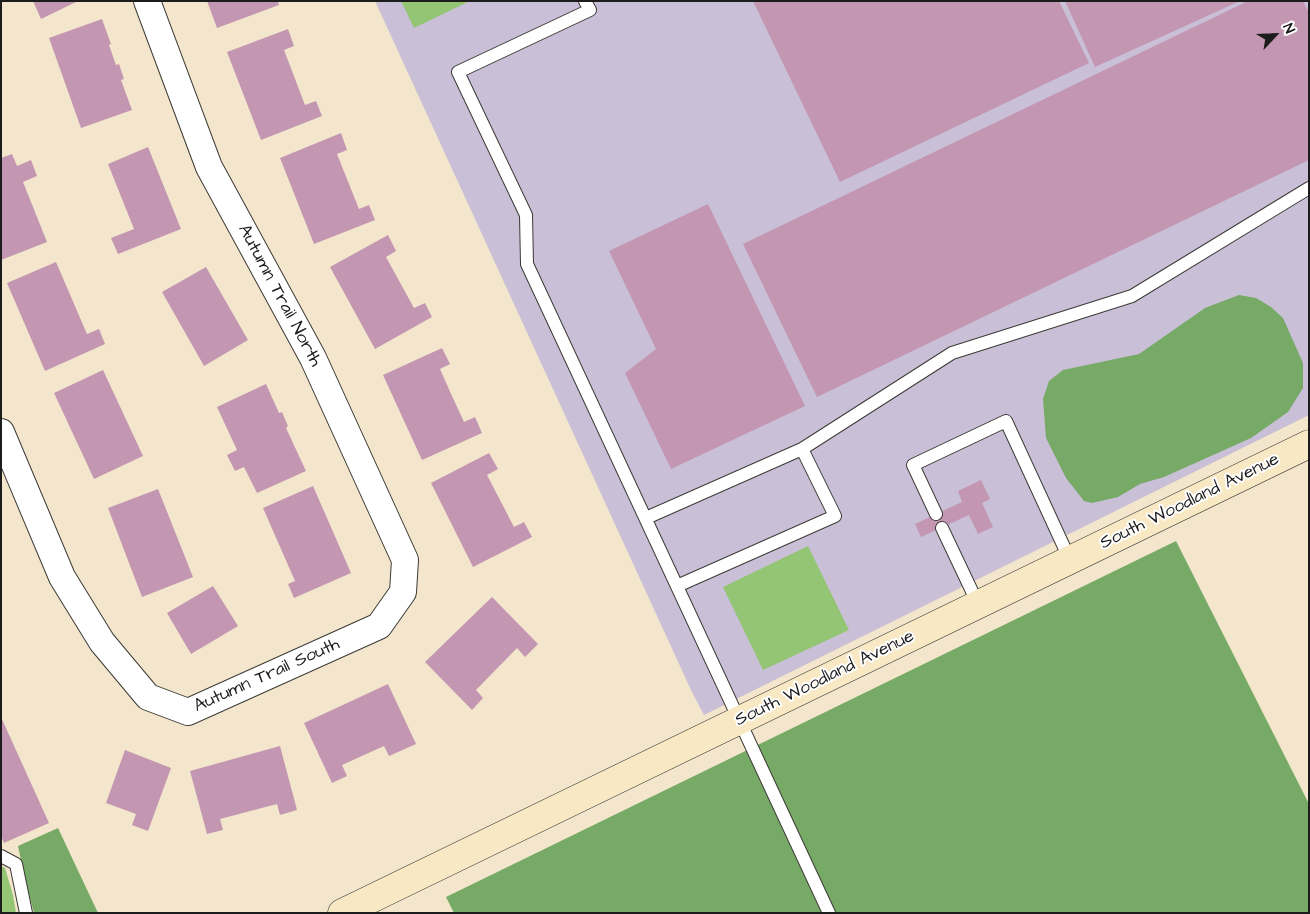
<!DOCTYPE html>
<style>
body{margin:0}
#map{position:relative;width:1310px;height:914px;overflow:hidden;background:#f3e6cc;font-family:"Architects Daughter",sans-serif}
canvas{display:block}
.frame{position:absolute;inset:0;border:2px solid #1c1c1c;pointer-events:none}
.north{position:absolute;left:1250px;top:10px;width:50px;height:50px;-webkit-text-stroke:4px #fff;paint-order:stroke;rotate:65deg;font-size:14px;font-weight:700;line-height:20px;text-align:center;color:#1c1c1c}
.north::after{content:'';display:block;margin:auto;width:18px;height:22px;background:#1c1c1c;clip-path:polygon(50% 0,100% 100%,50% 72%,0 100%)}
</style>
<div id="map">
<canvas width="1310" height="914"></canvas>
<div class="frame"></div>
<div class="north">N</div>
</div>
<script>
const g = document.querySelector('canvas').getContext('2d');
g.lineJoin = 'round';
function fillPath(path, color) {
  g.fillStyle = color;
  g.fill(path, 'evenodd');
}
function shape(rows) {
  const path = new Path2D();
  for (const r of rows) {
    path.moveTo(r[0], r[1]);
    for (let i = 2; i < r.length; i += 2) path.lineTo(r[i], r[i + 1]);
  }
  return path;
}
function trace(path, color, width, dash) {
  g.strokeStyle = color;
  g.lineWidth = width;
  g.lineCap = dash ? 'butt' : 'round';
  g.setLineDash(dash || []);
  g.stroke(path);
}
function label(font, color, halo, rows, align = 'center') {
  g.font = font + ' "Architects Daughter",sans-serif';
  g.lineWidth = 4;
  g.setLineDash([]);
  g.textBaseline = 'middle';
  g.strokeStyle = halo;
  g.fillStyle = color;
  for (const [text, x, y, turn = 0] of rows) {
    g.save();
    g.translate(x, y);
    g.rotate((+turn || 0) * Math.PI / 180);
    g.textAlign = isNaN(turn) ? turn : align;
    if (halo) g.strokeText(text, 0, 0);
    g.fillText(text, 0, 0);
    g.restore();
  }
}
fillPath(shape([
 [375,1,1309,1,1309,415,704,715,691,690]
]), '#c9bfd7');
fillPath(shape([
 [401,1,470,1,414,28],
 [808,546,849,630,763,670,723,587],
 [1,866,5,868,13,895,16,913,1,913]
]), '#94c575');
fillPath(shape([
 [1239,295,1256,298,1271,307,1283,318,1303,363,1303,388,1288,412,1251,438,1164,477,1140,484,1118,497,1092,503,1084,501,1066,478,1046,438,1043,399,1049,381,1063,370,1139,354,1205,308],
 [1176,541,1309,804,1309,913,454,913,446,897],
 [58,828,98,913,34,913,26,884,18,846]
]), '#7a6');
fillPath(shape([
 [33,1,78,1,41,19],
 [207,1,278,1,279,5,217,28],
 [753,1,1059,1,1089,63,840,182],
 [1065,1,1240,1,1095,67],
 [1248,1,1303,1,1309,13,1309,160,817,397,743,244],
 [102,19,111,44,109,45,116,65,119,64,124,79,121,80,132,110,81,128,49,38],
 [288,29,294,46,284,50,305,105,316,101,322,116,261,140,227,52],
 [341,133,347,150,337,154,359,209,369,205,375,220,314,244,280,158],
 [148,147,181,229,118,254,111,238,134,229,108,164],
 [12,154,17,166,31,160,37,176,23,182,47,242,1,260,1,158],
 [708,204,805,406,671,469,625,373,656,349,609,251],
 [388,235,396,251,386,257,414,308,425,303,432,317,375,349,330,267],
 [56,262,87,334,99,329,105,344,45,371,7,283],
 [206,267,248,340,204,366,162,292],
 [442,348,450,364,440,369,452,396,464,422,475,417,482,433,422,460,383,375],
 [103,370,143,456,94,479,54,393],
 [266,384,279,413,282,412,288,426,286,428,306,471,257,493,244,467,235,471,227,455,237,450,217,407],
 [489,453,498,469,487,475,514,527,524,522,532,537,473,567,431,483],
 [981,480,990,499,982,503,993,527,978,534,969,515,921,537,915,524,962,502,958,491],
 [313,486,351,573,294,598,288,584,295,581,263,508],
 [158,489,193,577,142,597,108,508],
 [213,586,238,626,191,654,167,613],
 [492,597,538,644,525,657,517,648,476,690,483,698,472,710,425,662],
 [388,684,416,744,389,756,384,746,342,765,347,776,332,783,304,723],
 [1,717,49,823,4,843,1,836],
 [280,746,297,810,280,815,277,804,220,819,223,830,207,834,190,771],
 [125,750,171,768,148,831,132,825,136,814,106,803]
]), '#c397b1');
const lane = shape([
 [585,1,590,10,458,72,526,215,527,264,829,913],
 [802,449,952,353,1132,296,1309,188],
 [936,514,913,465,1006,421,1070,560],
 [646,518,802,449,835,516,677,586],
 [942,528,978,604],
 [1,856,16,864,26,913]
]);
const street = shape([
 [1,432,62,577,102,642,148,697,188,712,379,626,403,592,405,560,313,358,209,167,147,1]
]);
const secondary = shape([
 [342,913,1309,444]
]);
trace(lane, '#3c3a36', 14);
trace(street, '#3c3a36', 28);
trace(secondary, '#3c3a36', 29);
trace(lane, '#fff', 12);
trace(street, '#fff', 26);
trace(secondary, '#f8e8c3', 28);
label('18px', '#1c1c1c', '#fff', [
 ["Autumn Trail North",279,296,62],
 ["South Woodland Avenue",1190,502,-26],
 ["Autumn Trail South",267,676,-24],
 ["South Woodland Avenue",825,679,-26]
]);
</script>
